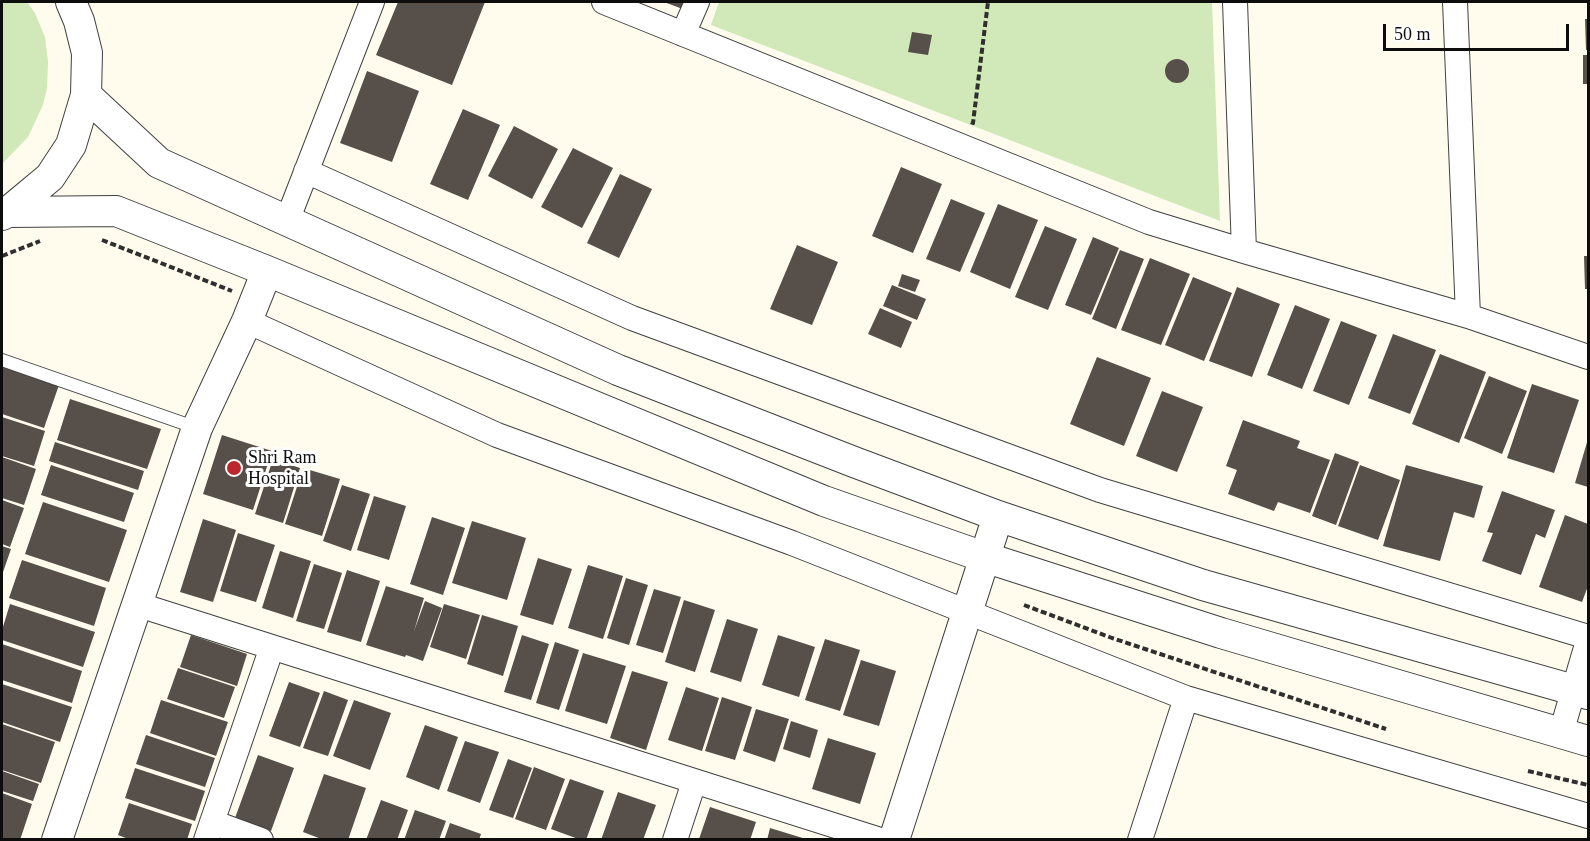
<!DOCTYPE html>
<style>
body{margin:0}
#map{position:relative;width:1590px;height:841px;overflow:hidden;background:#fffcee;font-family:Georgia,serif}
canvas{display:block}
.frame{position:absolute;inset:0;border:3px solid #0d0d0d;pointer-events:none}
.scale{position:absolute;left:1383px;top:24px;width:186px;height:27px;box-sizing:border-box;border:3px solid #0d0d0d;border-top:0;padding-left:8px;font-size:18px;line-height:21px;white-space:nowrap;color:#0d0d0d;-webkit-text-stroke:4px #fff;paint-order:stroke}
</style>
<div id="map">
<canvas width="1590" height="841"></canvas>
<div class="frame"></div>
<div class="scale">50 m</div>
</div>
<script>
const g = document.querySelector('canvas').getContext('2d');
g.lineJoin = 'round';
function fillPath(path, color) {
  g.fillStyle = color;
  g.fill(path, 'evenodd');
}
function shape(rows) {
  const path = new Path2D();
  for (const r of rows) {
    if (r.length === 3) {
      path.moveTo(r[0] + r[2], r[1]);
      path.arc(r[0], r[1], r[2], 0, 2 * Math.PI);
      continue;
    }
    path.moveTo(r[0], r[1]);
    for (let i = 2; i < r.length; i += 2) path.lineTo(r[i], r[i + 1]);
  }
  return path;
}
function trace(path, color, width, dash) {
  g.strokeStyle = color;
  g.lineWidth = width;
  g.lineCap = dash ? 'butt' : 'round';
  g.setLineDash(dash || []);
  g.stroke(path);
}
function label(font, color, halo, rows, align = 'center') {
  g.font = font + ' Georgia,serif';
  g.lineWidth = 6;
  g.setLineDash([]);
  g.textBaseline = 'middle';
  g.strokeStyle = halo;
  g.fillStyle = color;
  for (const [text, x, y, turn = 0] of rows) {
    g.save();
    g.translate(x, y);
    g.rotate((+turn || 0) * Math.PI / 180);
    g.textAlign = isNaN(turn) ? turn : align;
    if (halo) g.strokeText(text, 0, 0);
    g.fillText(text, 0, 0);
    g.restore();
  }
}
fillPath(shape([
 [2,2,27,2,35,13,45,37,48,62,47,88,43,105,28,137,2,164],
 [719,2,1212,2,1220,221,711,25]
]), '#d1e9b8');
fillPath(shape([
 [398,2,485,2,452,85,376,55],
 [664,2,691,2,688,11],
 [1585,19,1588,19,1588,50,1586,50],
 [912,32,932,35,928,55,908,52],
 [1583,55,1588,55,1588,84,1583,84],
 [1177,71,12],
 [367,71,419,91,392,162,340,143],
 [463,109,500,125,468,200,430,184],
 [514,126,558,149,532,199,488,176],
 [573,148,613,168,582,228,541,207],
 [901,167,942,184,913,253,872,236],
 [620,174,652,189,619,258,587,243],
 [951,199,985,213,960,272,926,259],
 [998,204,1038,220,1010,289,970,272],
 [1045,226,1077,239,1048,310,1015,297],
 [1093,237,1119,248,1091,315,1065,305],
 [797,245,838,262,812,325,770,309],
 [1120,250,1144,259,1116,329,1092,319],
 [1584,256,1588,256,1588,289,1585,289],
 [1150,258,1190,274,1161,345,1121,330],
 [902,274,920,280,915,292,898,286],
 [1193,277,1232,293,1204,361,1165,345],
 [892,285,926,299,917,320,883,306],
 [1237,287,1280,304,1252,377,1209,361],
 [1295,305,1330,319,1302,389,1267,375],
 [880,308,912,322,901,348,868,334],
 [1341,321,1377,335,1349,405,1313,391],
 [1393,334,1436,350,1410,414,1368,398],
 [1440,354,1486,372,1459,443,1412,424],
 [1097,357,1151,378,1124,446,1070,424],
 [2,366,59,385,44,428,2,414],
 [1489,376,1527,391,1502,454,1464,438],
 [1532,384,1579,400,1554,473,1507,458],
 [1162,391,1203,407,1177,472,1136,456],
 [70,399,161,429,147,469,57,440],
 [2,417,45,431,34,466,2,456],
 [1243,420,1300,441,1297,448,1330,460,1310,513,1278,502,1274,511,1228,494,1237,470,1226,466],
 [222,435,272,451,253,510,203,494],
 [1588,439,1588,487,1575,483],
 [55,442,144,471,138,490,49,461],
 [1335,453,1359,462,1336,525,1312,516],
 [2,457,36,469,24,505,2,498],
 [273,459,300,468,283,523,255,514],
 [51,465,134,493,124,522,41,495],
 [1360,465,1400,480,1378,540,1338,526],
 [1406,465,1483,486,1474,518,1454,512,1440,561,1383,546],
 [303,468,340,479,322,536,285,524],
 [342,485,370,494,351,551,323,541],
 [1502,491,1555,510,1545,538,1536,534,1521,575,1482,561,1493,533,1487,532],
 [374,496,406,506,389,560,357,550],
 [2,500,24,508,10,547,2,544],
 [43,502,127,530,109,582,25,554],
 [1565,515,1588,524,1588,586,1582,602,1539,587],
 [432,517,465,528,443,595,410,584],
 [203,519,236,530,213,602,180,592],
 [472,521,526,538,507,600,452,583],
 [238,533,275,545,256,602,220,591],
 [2,546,11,549,2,575],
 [280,551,311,561,293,618,262,608],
 [538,558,572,569,553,625,520,615],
 [22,560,106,588,94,626,9,598],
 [314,564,342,573,324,629,296,621],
 [588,565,623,576,603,639,568,628],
 [347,570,380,581,361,642,327,632],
 [626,578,648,585,629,645,607,638],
 [386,586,424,598,414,631,425,601,442,608,423,661,406,655,405,657,366,645],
 [654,589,681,597,663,653,636,645],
 [684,600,715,610,695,672,665,662],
 [10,604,95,632,83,667,2,640,2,630],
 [444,604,480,615,466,659,430,647],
 [482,615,518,626,503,676,467,664],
 [727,619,758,629,741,682,710,672],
 [191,635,247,654,237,686,180,667],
 [522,635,549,644,531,700,504,692],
 [778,635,815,647,799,697,762,685],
 [825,639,860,650,840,711,805,700],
 [555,642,579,650,559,710,536,703],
 [2,644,82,671,72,703,2,680],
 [583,653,626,666,607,724,565,711],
 [861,660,896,671,879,726,843,715],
 [178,668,235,687,224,718,167,699],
 [632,671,668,682,646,750,610,738],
 [289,682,320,693,300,747,269,736],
 [2,684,72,707,60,742,2,722],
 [686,687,719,698,702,751,668,740],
 [324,691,348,700,328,756,303,748],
 [722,697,752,707,735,760,705,751],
 [161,700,228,722,216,756,150,733],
 [354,700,391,713,370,770,333,756],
 [756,709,789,719,775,762,743,751],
 [791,721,818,730,810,758,783,749],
 [2,724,55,742,41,783,2,770],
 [425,725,458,737,439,790,406,777],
 [146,735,215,758,205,787,136,764],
 [828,738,876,753,860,804,812,789],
 [465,741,499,752,480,803,447,791],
 [258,755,294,768,271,831,235,818],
 [508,759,532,768,513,818,489,810],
 [534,767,565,779,546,830,515,819],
 [135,768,205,791,195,821,125,798],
 [2,771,39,784,33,801,2,791],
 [324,774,366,788,348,840,324,840,303,832],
 [570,779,604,791,586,840,581,840,551,829],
 [618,792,656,805,643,840,601,840],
 [2,793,32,804,20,840,2,840],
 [381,800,408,810,397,840,366,840],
 [129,803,192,824,187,840,131,840,118,835],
 [710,807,756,822,750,840,699,839],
 [415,810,446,821,439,840,404,840],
 [450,823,481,834,479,840,444,840],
 [770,828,806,839,806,840,767,840]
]), '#564f4a');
const service = shape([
 [2,360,197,428]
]);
const minor = shape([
 [604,2,1149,222,1244,251,1468,316,1588,357],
 [1235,2,1244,251],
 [1455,2,1468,316],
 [683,34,697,2],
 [306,171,632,318,1100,490,1588,637],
 [287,221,372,2],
 [247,321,497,435,792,543,1186,698,1588,816],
 [136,604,880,840],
 [1561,733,1588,641],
 [212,822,261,840],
 [206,840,272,647],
 [675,840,694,782],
 [1140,840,1186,698]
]);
const tertiary = shape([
 [86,95,159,163,618,370,854,462,998,516,1203,585,1588,694],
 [8,212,116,211,267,271,824,501,984,557,1221,633,1588,741],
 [2,215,8,212,50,177,71,145,86,95,87,53,79,21,71,2],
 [57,840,197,428,247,321,267,271],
 [894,840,998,516]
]);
trace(service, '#404040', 14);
trace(minor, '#404040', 26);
trace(tertiary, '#404040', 32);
trace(shape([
 [971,122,973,123,988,2],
 [102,240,232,291],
 [2,256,40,241],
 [1024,605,1112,638,1386,729],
 [1528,771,1588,785]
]), '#2f2f2f', 4, [6, 3]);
trace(service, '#fff', 12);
trace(minor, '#fff', 24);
trace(tertiary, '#fff', 30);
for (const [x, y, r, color] of [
 [234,468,8,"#bd262d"]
]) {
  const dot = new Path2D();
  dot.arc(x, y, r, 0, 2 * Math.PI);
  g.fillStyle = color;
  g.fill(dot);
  trace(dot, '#fff', 2);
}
label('18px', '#0d0d0d', '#fff', [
 ["Shri Ram",248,458],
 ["Hospital",248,479]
], 'left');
</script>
